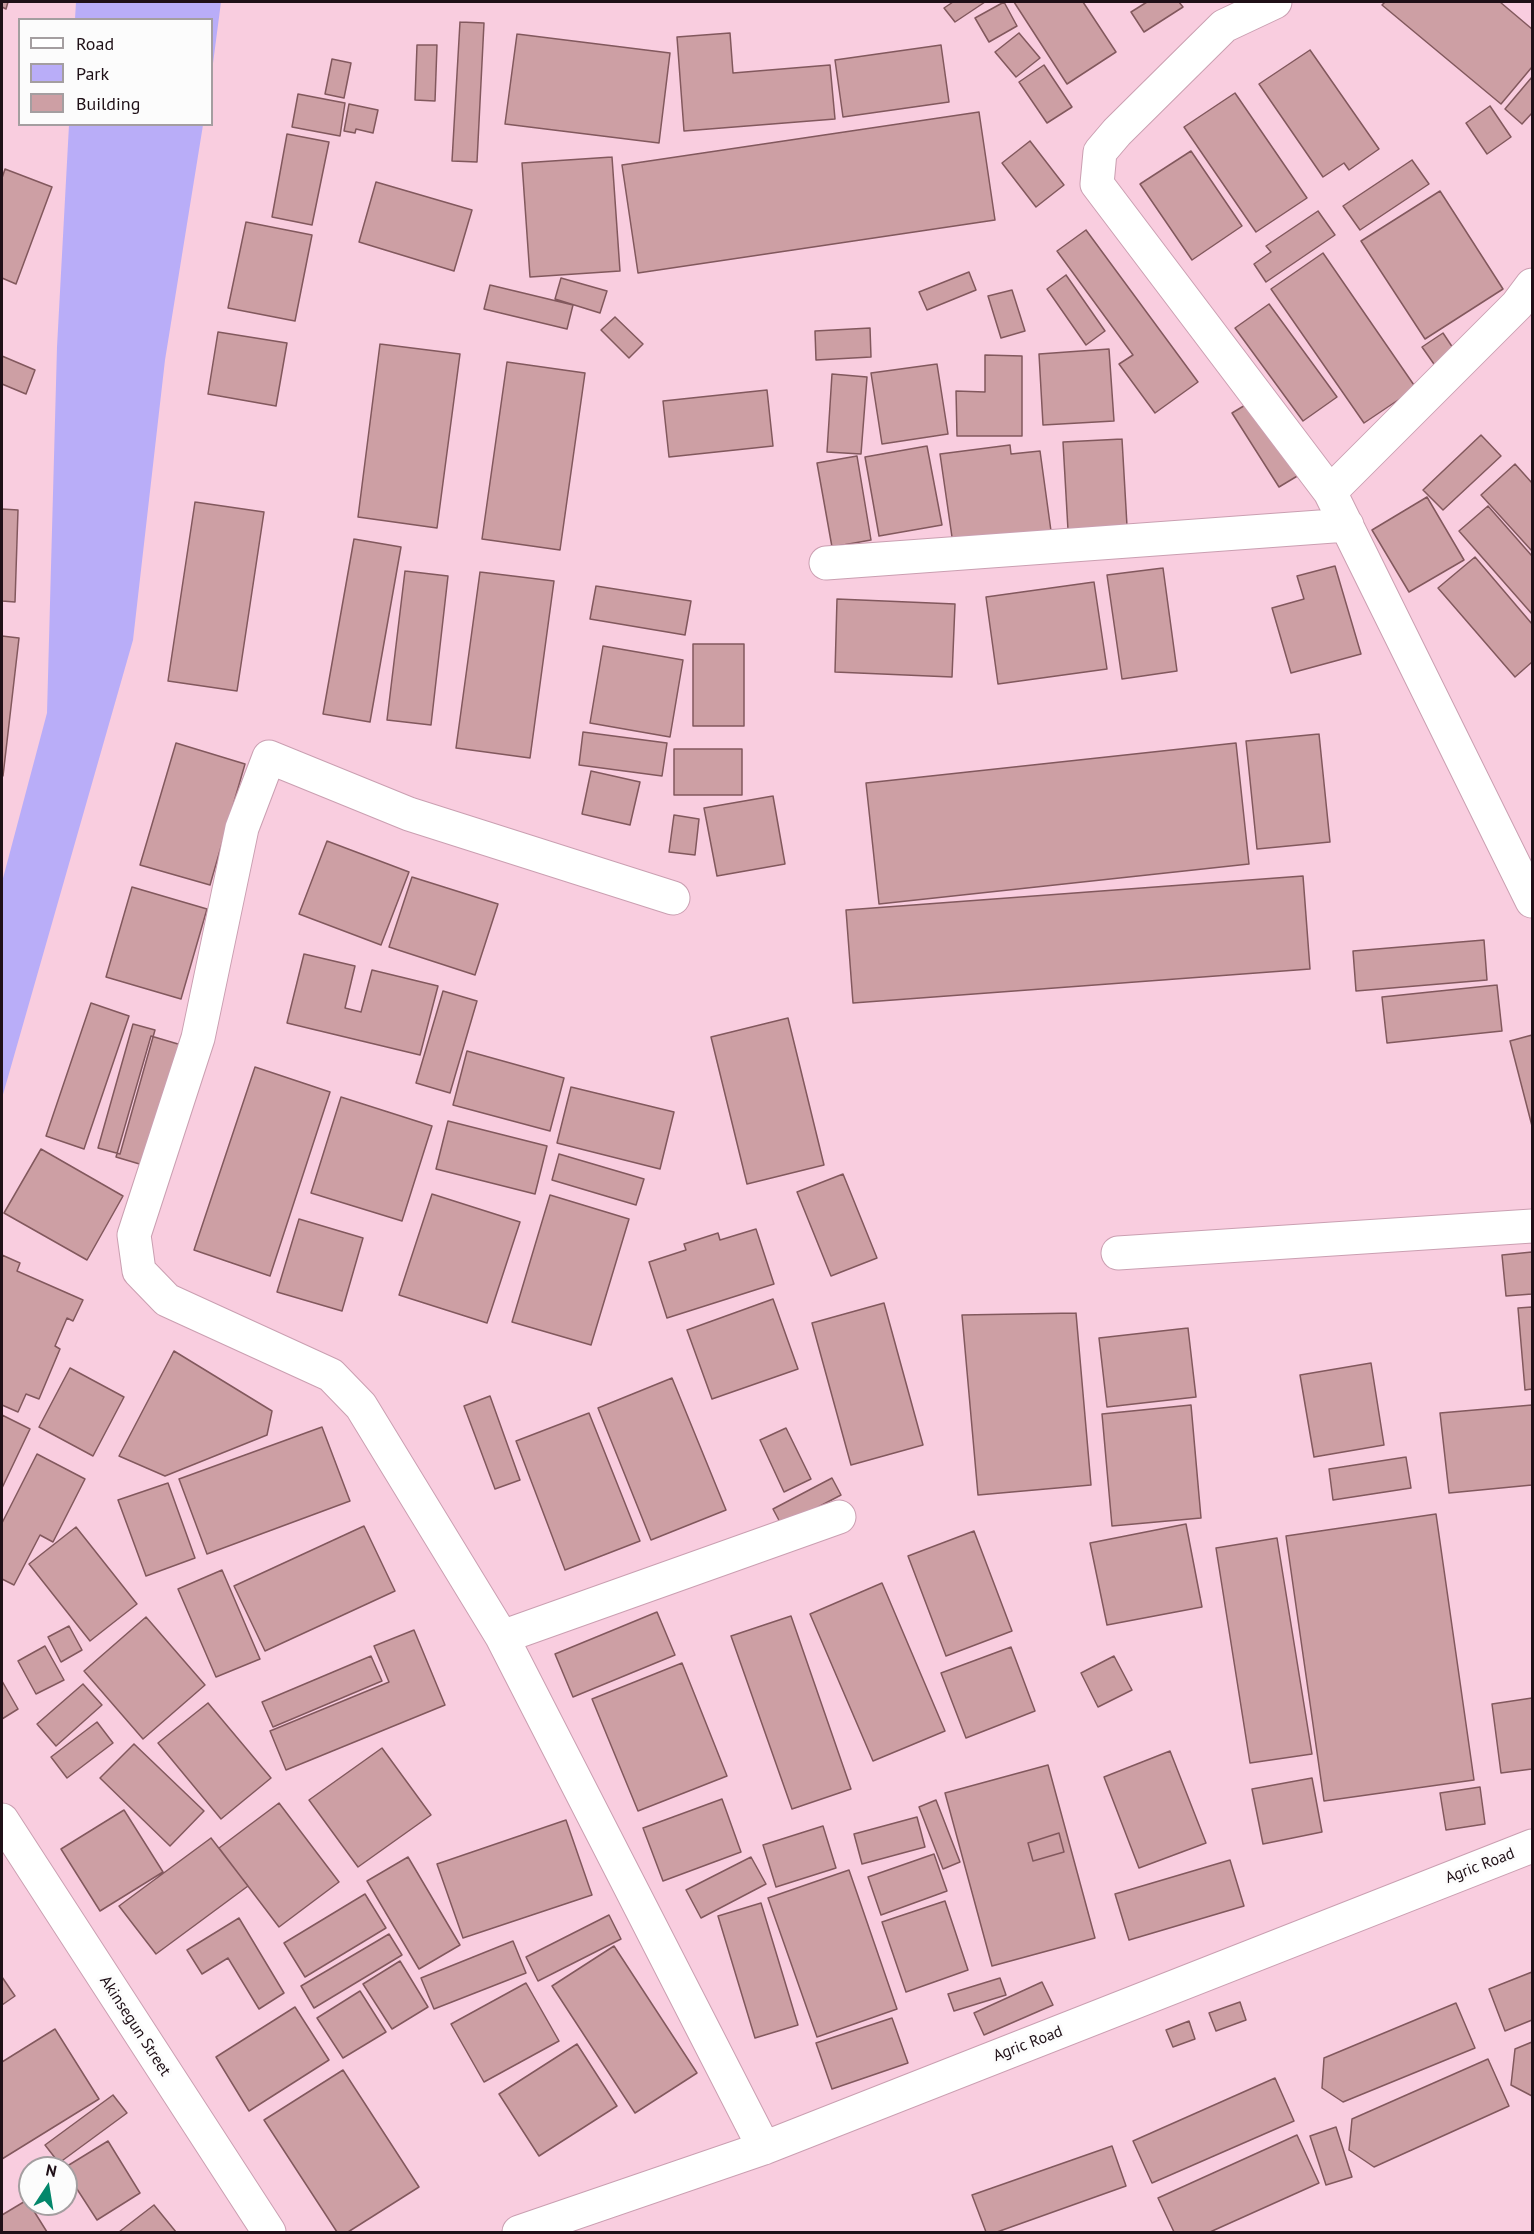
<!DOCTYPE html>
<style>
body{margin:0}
#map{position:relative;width:1534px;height:2234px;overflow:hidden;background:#f9cddf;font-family:"PT Sans",sans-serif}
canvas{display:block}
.frame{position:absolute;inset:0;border:3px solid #1f1017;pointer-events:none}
.legend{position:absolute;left:18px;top:18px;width:195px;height:108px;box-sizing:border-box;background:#fcfcfc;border:2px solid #a49ea0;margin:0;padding:8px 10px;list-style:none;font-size:18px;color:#1f1017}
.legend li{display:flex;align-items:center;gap:12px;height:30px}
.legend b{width:30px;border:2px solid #a49ea0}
.north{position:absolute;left:18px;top:2156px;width:60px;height:60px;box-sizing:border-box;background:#fcfcfc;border:2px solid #a49ea0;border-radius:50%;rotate:12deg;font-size:16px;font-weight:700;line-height:24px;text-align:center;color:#1f1017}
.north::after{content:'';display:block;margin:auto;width:21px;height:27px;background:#03876b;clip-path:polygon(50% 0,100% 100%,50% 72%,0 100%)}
</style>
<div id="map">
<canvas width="1534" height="2234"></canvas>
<div class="frame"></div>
<ul class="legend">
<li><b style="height:8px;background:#fff"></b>Road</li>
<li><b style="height:16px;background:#b9adf8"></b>Park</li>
<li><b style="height:16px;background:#cd9fa4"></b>Building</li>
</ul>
<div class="north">N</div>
</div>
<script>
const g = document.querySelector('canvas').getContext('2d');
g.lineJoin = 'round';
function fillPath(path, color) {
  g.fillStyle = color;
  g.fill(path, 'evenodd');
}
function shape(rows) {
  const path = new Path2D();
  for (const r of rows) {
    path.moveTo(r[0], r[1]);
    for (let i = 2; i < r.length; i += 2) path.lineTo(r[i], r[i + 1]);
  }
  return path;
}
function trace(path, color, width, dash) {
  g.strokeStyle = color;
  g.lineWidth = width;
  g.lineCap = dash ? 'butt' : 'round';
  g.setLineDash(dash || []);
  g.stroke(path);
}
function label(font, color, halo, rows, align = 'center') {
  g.font = font + ' "PT Sans",sans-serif';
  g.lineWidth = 6;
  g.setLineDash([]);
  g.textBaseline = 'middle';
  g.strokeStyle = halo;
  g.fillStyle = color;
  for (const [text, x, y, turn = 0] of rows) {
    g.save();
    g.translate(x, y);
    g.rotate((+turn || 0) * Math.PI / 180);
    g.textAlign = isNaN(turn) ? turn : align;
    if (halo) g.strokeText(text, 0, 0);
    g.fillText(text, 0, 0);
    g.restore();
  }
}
fillPath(shape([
 [76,2,221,2,212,71,212,20,75,19],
 [69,125,203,125,165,360,133,640,2,1098,2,882,47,713,57,347]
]), '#b9adf8');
const building = shape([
 [2,2,8,2,6,9,2,7,2,2],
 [953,2,985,2,955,22,944,8,953,2],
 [1004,2,1017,26,989,42,975,18,1004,2],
 [1014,2,1083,2,1116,52,1067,84,1014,2],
 [1147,2,1179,2,1183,7,1144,32,1131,12,1147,2],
 [1385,2,1500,2,1532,29,1532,67,1501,104,1382,5,1385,2],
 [460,22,484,23,477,162,452,161,460,22],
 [730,33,733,73,830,65,835,119,684,131,677,37,730,33],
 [1019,33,1040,58,1016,77,995,52,1019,33],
 [517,34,670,53,659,143,505,124,517,34],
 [417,45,437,45,435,101,415,100,417,45],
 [941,45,949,102,843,117,835,60,941,45],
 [1310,50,1379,149,1349,170,1344,163,1323,177,1259,84,1310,50],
 [332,59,351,63,344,98,325,94,332,59],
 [1044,65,1072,107,1047,123,1019,82,1044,65],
 [1532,77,1532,113,1522,124,1505,109,1532,77],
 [1235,93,1307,198,1256,232,1184,127,1235,93],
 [298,94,345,103,340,136,292,127,298,94],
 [349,104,378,110,373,133,356,129,355,133,344,131,349,104],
 [1490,106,1511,137,1487,154,1466,123,1490,106],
 [979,112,995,220,638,273,622,165,979,112],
 [287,134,329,142,312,225,272,217,287,134],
 [1030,141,1064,185,1036,207,1002,163,1030,141],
 [1191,151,1242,226,1192,260,1140,184,1191,151],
 [612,157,620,271,530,277,522,163,612,157],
 [1412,160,1429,184,1360,230,1343,206,1412,160],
 [5,169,52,187,16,284,2,278,2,178,5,169],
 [376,182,472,210,454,271,359,242,376,182],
 [1440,191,1503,289,1425,339,1361,241,1440,191],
 [1318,211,1335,235,1266,282,1254,264,1271,252,1266,246,1318,211],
 [246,222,312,235,295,321,228,308,246,222],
 [1086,230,1198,382,1155,413,1119,364,1133,355,1057,251,1086,230],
 [1323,253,1416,388,1364,423,1271,289,1323,253],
 [969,272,976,290,927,310,919,292,969,272],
 [1066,275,1105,331,1086,345,1047,289,1066,275],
 [561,278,607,291,600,313,555,299,561,278],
 [490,285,573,305,567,329,484,309,490,285],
 [1012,290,1025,331,1001,338,988,296,1012,290],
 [1269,304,1337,397,1303,421,1235,328,1269,304],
 [615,317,643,344,629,358,601,330,615,317],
 [870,328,871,357,816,360,815,331,870,328],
 [218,332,287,343,276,406,208,394,218,332],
 [1443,333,1461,360,1441,374,1422,347,1443,333],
 [380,344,460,354,437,528,358,517,380,344],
 [1109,349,1114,421,1043,425,1039,354,1109,349],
 [985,355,1022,356,1022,436,957,436,956,391,985,392,985,355],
 [2,356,35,370,26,394,2,384,2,356],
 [507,362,585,373,560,550,482,539,507,362],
 [937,364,948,434,882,444,871,373,937,364],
 [832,374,867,377,861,454,827,452,832,374],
 [767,390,773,446,669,457,663,401,767,390],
 [1252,401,1299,475,1279,487,1232,413,1252,401],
 [1481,435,1501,456,1443,510,1423,490,1481,435],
 [1122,439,1127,526,1068,530,1063,442,1122,439],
 [1010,445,1011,454,1040,451,1051,531,953,544,940,454,1010,445],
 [927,446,942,525,879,536,865,457,927,446],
 [857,456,871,540,832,547,817,463,857,456],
 [1515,464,1532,483,1532,551,1481,495,1515,464],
 [1427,497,1464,560,1409,592,1372,530,1427,497],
 [195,502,264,512,237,691,168,681,195,502],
 [1488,506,1532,556,1532,614,1459,531,1488,506],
 [2,509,18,510,15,602,2,601,2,509],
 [354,539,401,547,370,722,323,714,354,539],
 [1475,557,1532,624,1532,662,1515,677,1438,588,1475,557],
 [1335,566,1361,654,1291,673,1272,608,1304,599,1297,576,1335,566],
 [1163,568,1177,671,1122,679,1107,575,1163,568],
 [405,571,448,576,431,725,387,720,405,571],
 [480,572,554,581,530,758,456,748,480,572],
 [1094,582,1107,669,998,684,986,597,1094,582],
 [596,586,691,601,685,635,590,619,596,586],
 [837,599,955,604,952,677,835,672,837,599],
 [2,636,19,638,3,776,2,776,2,636],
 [693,644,744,644,744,726,693,726,693,644],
 [603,646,683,660,670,737,590,723,603,646],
 [583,732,667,743,662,776,579,765,583,732],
 [1319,734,1330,842,1257,849,1246,741,1319,734],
 [176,743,245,764,210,885,140,865,176,743],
 [1236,743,1249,864,879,904,866,783,1236,743],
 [674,749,742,749,742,795,674,795,674,749],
 [591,771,640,782,630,825,582,814,591,771],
 [773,796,785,864,717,876,704,808,773,796],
 [674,815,699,819,695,855,669,852,674,815],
 [327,841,409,872,381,945,299,914,327,841],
 [1303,876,1310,969,853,1003,846,910,1303,876],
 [412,877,498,904,475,975,389,947,412,877],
 [132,887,207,909,181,999,106,977,132,887],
 [1484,940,1487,980,1356,991,1353,951,1484,940],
 [304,954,355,966,345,1008,361,1012,372,970,438,986,420,1055,287,1023,304,954],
 [1497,985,1502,1031,1387,1043,1382,997,1497,985],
 [443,991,477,1001,450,1093,416,1083,443,991],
 [91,1003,129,1016,84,1149,46,1136,91,1003],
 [788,1018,824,1165,747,1184,711,1037,788,1018],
 [133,1024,155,1030,120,1154,98,1148,133,1024],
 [1532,1035,1532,1126,1510,1041,1532,1035],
 [151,1036,188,1047,153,1168,116,1157,151,1036],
 [467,1051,564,1078,550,1131,453,1105,467,1051],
 [255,1067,330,1092,270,1276,194,1250,255,1067],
 [571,1087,674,1112,660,1169,557,1143,571,1087],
 [341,1097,432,1126,402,1221,311,1193,341,1097],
 [448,1121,547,1146,535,1194,436,1169,448,1121],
 [41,1149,123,1196,87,1260,4,1213,41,1149],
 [559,1154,644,1179,636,1205,552,1180,559,1154],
 [843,1174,877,1258,831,1276,797,1192,843,1174],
 [432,1194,520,1222,487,1323,399,1295,432,1194],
 [550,1195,629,1219,591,1345,512,1322,550,1195],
 [299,1219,363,1238,342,1311,277,1292,299,1219],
 [756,1229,774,1284,667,1318,649,1262,686,1250,684,1244,718,1233,720,1240,756,1229],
 [1532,1252,1532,1294,1506,1296,1502,1255,1532,1252],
 [2,1255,20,1263,17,1271,83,1300,73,1321,67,1318,55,1346,60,1349,39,1399,26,1394,18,1412,2,1405,2,1255],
 [773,1299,798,1369,712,1399,687,1330,773,1299],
 [884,1303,923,1445,851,1465,812,1323,884,1303],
 [1532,1307,1532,1389,1525,1390,1518,1308,1532,1307],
 [1076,1313,1091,1485,978,1495,962,1315,1076,1313],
 [1188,1328,1196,1397,1107,1407,1099,1338,1188,1328],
 [174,1351,272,1411,267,1435,165,1476,119,1456,174,1351],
 [1371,1363,1384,1445,1314,1457,1300,1375,1371,1363],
 [70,1368,124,1397,93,1456,39,1427,70,1368],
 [672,1378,726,1510,651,1540,598,1408,672,1378],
 [490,1396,520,1480,495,1489,464,1406,490,1396],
 [1191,1405,1201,1518,1112,1526,1102,1414,1191,1405],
 [1532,1405,1532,1485,1449,1493,1440,1413,1532,1405],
 [589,1413,640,1541,565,1570,516,1441,589,1413],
 [2,1415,30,1429,2,1488,2,1415],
 [322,1427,350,1501,207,1554,179,1479,322,1427],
 [786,1428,811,1479,784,1492,760,1440,786,1428],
 [37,1454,85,1479,53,1542,40,1535,14,1585,2,1579,2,1523,37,1454],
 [1406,1457,1411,1488,1333,1500,1329,1469,1406,1457],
 [832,1478,841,1495,782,1526,773,1509,832,1478],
 [168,1483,195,1558,146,1576,118,1500,168,1483],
 [1436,1514,1474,1780,1324,1801,1286,1536,1436,1514],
 [1186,1524,1202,1607,1107,1625,1090,1543,1186,1524],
 [364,1526,395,1591,265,1651,234,1586,364,1526],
 [76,1527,137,1604,90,1641,29,1564,76,1527],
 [974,1531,1012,1631,946,1656,908,1556,974,1531],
 [1277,1538,1312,1754,1250,1763,1216,1548,1277,1538],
 [222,1570,260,1659,216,1677,178,1589,222,1570],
 [882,1583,945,1731,873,1761,810,1614,882,1583],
 [657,1612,675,1655,573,1697,555,1654,657,1612],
 [791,1616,851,1789,792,1809,731,1636,791,1616],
 [146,1617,205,1685,143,1739,84,1671,146,1617],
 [69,1626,82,1650,61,1662,48,1637,69,1626],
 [414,1630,445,1705,286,1770,270,1731,389,1682,374,1646,414,1630],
 [45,1646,64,1680,36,1694,18,1661,45,1646],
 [1011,1647,1035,1711,966,1738,941,1673,1011,1647],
 [371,1656,382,1681,273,1727,262,1702,371,1656],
 [1114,1656,1132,1690,1098,1707,1081,1673,1114,1656],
 [682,1663,727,1776,638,1811,592,1699,682,1663],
 [2,1681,18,1709,2,1719,2,1681],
 [83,1684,102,1705,56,1746,37,1724,83,1684],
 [1532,1698,1532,1769,1501,1773,1492,1704,1532,1698],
 [208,1703,271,1778,221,1819,158,1743,208,1703],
 [97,1722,113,1743,67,1778,51,1757,97,1722],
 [134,1744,204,1811,170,1846,100,1778,134,1744],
 [382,1748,431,1815,358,1867,309,1800,382,1748],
 [1170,1751,1206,1843,1139,1868,1104,1777,1170,1751],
 [1048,1765,1095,1938,992,1966,945,1793,1048,1765],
 [1059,1833,1064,1852,1033,1861,1028,1843,1059,1833],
 [1312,1778,1322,1832,1263,1844,1252,1789,1312,1778],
 [1480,1787,1485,1824,1446,1830,1440,1793,1480,1787],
 [722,1799,741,1852,663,1881,643,1828,722,1799],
 [936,1800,960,1862,943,1869,919,1807,936,1800],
 [279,1803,339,1882,279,1927,219,1848,279,1803],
 [124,1810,163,1872,100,1911,61,1849,124,1810],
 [917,1817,925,1847,862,1864,854,1834,917,1817],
 [566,1820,592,1895,463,1938,437,1864,566,1820],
 [823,1826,836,1868,776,1887,763,1845,823,1826],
 [1059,1833,1064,1852,1033,1861,1028,1843,1059,1833],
 [211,1838,248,1886,156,1954,119,1906,211,1838],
 [934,1854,947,1891,881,1915,868,1877,934,1854],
 [408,1857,460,1945,419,1969,367,1881,408,1857],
 [751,1857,766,1884,701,1918,686,1890,751,1857],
 [1230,1860,1244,1906,1129,1940,1115,1894,1230,1860],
 [849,1870,897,2009,817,2037,768,1898,849,1870],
 [365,1894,386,1928,305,1977,284,1943,365,1894],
 [945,1901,968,1970,906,1992,882,1922,945,1901],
 [761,1903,798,2025,755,2038,718,1916,761,1903],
 [609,1915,621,1939,538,1981,526,1957,609,1915],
 [239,1918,284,1993,259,2009,228,1958,202,1974,187,1950,239,1918],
 [389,1934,402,1955,314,2008,301,1986,389,1934],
 [513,1941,526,1973,434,2009,421,1978,513,1941],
 [614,1946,697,2073,635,2113,552,1986,614,1946],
 [400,1961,428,2007,392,2029,363,1984,400,1961],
 [1532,1972,1532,2020,1505,2031,1489,1989,1532,1972],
 [2,1977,15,1996,2,2005,2,1977],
 [1000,1978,1006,1995,954,2011,948,1994,1000,1978],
 [1042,1982,1053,2005,984,2035,974,2013,1042,1982],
 [526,1983,559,2041,484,2082,451,2024,526,1983],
 [360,1991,386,2032,343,2058,317,2018,360,1991],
 [1240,2002,1246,2020,1216,2031,1209,2013,1240,2002],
 [1456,2003,1475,2048,1343,2102,1322,2088,1324,2058,1456,2003],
 [295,2007,329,2060,249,2111,216,2057,295,2007],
 [892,2018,908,2063,832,2089,816,2043,892,2018],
 [1189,2021,1195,2039,1173,2047,1166,2030,1189,2021],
 [55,2029,99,2099,2,2159,2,2062,55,2029],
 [1532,2042,1532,2096,1511,2085,1515,2049,1532,2042],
 [577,2044,617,2106,539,2156,499,2094,577,2044],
 [1488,2059,1509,2106,1374,2167,1349,2150,1352,2119,1488,2059],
 [343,2070,419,2187,348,2232,337,2232,264,2120,343,2070],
 [1275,2078,1294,2121,1152,2183,1133,2141,1275,2078],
 [113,2095,127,2113,59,2163,45,2145,113,2095],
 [1336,2127,1352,2177,1326,2185,1310,2136,1336,2127],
 [1297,2135,1319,2183,1210,2232,1174,2232,1158,2198,1297,2135],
 [108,2141,140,2193,97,2220,66,2172,66,2168,64,2168,108,2141],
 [1112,2146,1126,2186,997,2232,986,2232,972,2195,1112,2146],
 [27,2200,47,2232,2,2232,2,2215,27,2200],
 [154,2205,176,2232,119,2232,154,2205]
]);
fillPath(building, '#cd9fa4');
trace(building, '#82585d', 1.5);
const street = shape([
 [1275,2,1224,26,1117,132,1100,152,1097,184,1330,492,1532,901],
 [1330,492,1517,305,1532,285],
 [826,563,1347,525],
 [673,898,409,814,269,757,242,828,198,1038,134,1235,139,1271,167,1300,331,1375,361,1406,502,1637,764,2148],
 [1118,1253,1532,1226],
 [502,1637,839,1517],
 [2,1820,269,2232],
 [519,2232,764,2148,1532,1846]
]);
trace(street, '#ca9fb1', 35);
trace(street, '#fff', 33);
label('16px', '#1f1017', '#fcfcfc', [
 ["Agric Road",1480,1866,-21],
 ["Akinsegun Street",135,2026,57],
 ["Agric Road",1028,2044,-21]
]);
</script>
